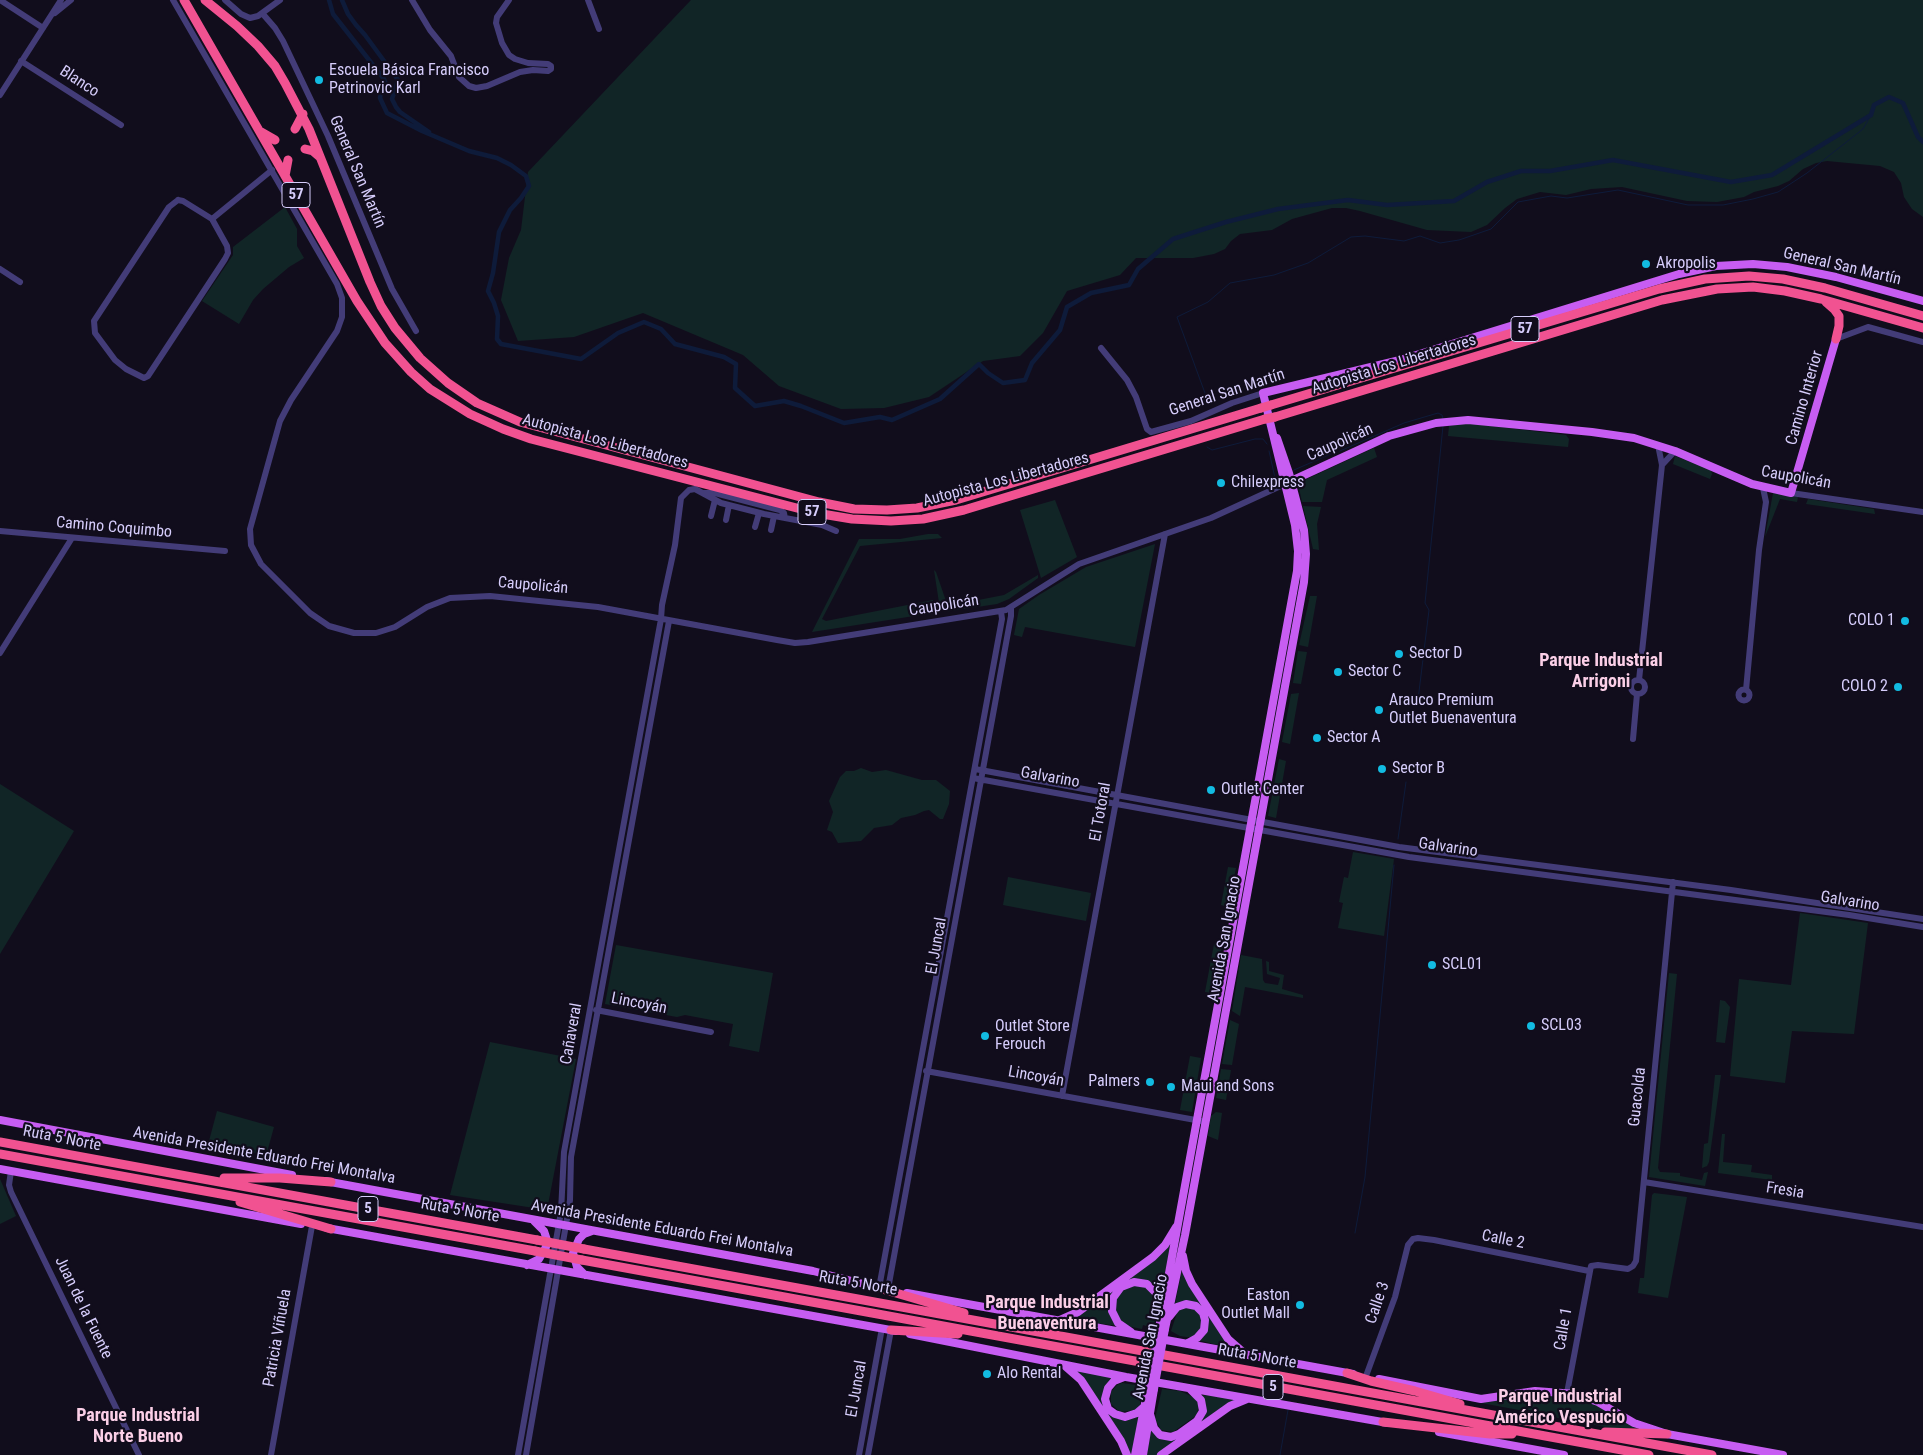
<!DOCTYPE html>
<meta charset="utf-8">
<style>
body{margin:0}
canvas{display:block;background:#110d1c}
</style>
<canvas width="1923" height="1455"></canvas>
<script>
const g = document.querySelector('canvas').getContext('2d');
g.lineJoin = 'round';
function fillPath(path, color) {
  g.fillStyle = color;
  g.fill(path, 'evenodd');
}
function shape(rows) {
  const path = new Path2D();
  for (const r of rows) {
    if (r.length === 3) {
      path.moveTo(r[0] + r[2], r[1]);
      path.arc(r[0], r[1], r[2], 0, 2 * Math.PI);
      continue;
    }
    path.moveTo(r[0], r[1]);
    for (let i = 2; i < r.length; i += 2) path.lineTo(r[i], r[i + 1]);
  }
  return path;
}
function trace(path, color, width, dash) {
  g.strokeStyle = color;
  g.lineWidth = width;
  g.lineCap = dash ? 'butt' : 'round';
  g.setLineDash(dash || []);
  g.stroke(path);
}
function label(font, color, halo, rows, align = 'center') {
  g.font = font + ' "Roboto Condensed",sans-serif';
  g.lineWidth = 4.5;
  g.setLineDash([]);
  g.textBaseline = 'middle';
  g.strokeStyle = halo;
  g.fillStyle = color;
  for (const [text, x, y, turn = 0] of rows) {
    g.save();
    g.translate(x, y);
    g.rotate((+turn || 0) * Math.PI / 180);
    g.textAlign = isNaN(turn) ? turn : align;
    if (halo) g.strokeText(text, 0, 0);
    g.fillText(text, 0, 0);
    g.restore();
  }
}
fillPath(shape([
 [691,0,1923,0,1923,217,1912,209,1904,197,1901,183,1894,172,1880,166,1827,161,1816,163,1803,169,1789,181,1778,186,1754,192,1744,197,1717,202,1687,201,1622,187,1591,189,1566,195,1540,192,1517,199,1505,208,1487,225,1471,232,1427,230,1360,211,1346,208,1332,208,1292,219,1272,230,1240,234,1231,241,1225,249,1214,254,1193,258,1136,258,1120,275,1067,291,1043,333,1020,356,983,361,929,397,884,408,841,409,779,386,743,355,643,313,574,337,518,341,501,300,509,258,521,230,528,172],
 [285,207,297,229,297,246,304,258,289,267,263,289,253,300,239,324,202,301,233,255,233,247],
 [1466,423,1566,435,1569,439,1568,447,1448,436,1449,426],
 [1374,448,1377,457,1327,480,1322,502,1302,502,1298,483],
 [1675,456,1711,470,1712,474,1710,479,1673,464],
 [1773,493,1798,497,1797,502,1780,499,1765,537],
 [1808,499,1874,509,1875,514,1806,504],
 [1055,500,1077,557,1041,578,1020,510],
 [1303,506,1321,507,1317,524,1319,550,1313,549],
 [928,534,938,534,942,538,860,546,822,619,826,621,933,600,933,613,812,632,859,539,900,539],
 [1155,544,1135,647,1025,627,1022,637,1014,635,1019,609,1039,595,1086,567],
 [934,570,936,572,947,604,953,605,1004,595,1038,575,1038,578,1009,599,997,604,944,612,940,609],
 [1310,596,1317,596,1308,647,1299,645],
 [1298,651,1307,652,1301,684,1293,683],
 [1299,693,1290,744,1282,742,1291,694],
 [1279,759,1286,761,1276,818,1268,816],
 [861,768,872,772,886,770,922,780,936,780,950,791,949,804,943,819,940,819,929,810,924,811,915,815,901,818,892,825,874,828,861,841,838,843,832,832,827,830,833,812,829,801,840,777,846,771,854,771],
 [0,784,74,831,0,954],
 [1353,852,1394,859,1384,936,1338,928,1343,903,1339,902,1344,877,1348,878],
 [1228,867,1236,868,1228,907,1221,905],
 [1008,877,1091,893,1086,921,1003,905],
 [1800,913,1868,923,1854,1034,1792,1031,1785,1083,1730,1076,1739,979,1791,985],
 [1214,944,1222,946,1213,993,1205,992],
 [616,945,773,973,759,1052,729,1046,733,1024,685,1015,677,1017,605,1004],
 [1241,955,1262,959,1263,980,1265,983,1278,985,1280,978,1267,974,1266,961,1269,962,1269,971,1284,975,1282,989,1303,995,1303,998,1245,987,1240,1016,1232,1011],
 [1669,973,1677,974,1658,1168,1660,1172,1680,1173,1680,1176,1702,1180,1704,1173,1708,1172,1705,1186,1649,1177],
 [1720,1000,1725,1001,1730,1007,1725,1043,1716,1042],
 [1230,1020,1239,1024,1232,1065,1222,1064],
 [490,1042,576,1059,547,1210,450,1195],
 [1190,1056,1201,1058,1192,1112,1180,1110],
 [1221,1069,1231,1070,1226,1100,1216,1098],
 [1715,1075,1721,1075,1709,1162,1707,1166,1702,1168,1704,1144,1708,1143],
 [217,1111,274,1127,266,1156,209,1141],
 [1216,1112,1222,1113,1218,1140,1208,1136,1211,1116],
 [1722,1134,1725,1134,1723,1162,1752,1165,1751,1172,1772,1175,1772,1180,1718,1173],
 [0,1179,16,1216,0,1224],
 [1654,1193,1687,1197,1668,1298,1638,1293,1640,1278,1644,1278,1652,1195],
 [1171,1240,1161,1295,1150,1283,1120,1284,1114,1291,1109,1300,1118,1326,1068,1319],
 [1182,1270,1226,1340,1233,1349,1198,1340,1201,1338,1202,1307,1175,1304],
 [1134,1284,1148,1287,1159,1304,1153,1328,1143,1325,1142,1329,1127,1326,1115,1315,1114,1302,1120,1290],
 [1190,1306,1199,1312,1203,1320,1200,1331,1193,1337,1187,1337,1180,1336,1171,1331,1178,1310],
 [1076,1369,1114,1379,1104,1390,1111,1416,1123,1419,1139,1414,1132,1452,1129,1454],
 [1122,1383,1143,1386,1140,1405,1136,1410,1120,1412,1111,1404,1111,1392,1117,1385],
 [1162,1389,1180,1391,1195,1398,1199,1405,1197,1415,1173,1432,1161,1430,1155,1419],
 [1540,1393,1589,1401,1637,1428,1611,1428,1537,1414,1535,1411,1523,1409,1519,1410,1481,1403,1481,1401],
 [1202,1395,1238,1399,1158,1455,1147,1455,1151,1430,1164,1439,1195,1427,1202,1421,1206,1405]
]), '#112526');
trace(shape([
 [1209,404,1177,317,1208,302,1230,283,1274,275,1308,263,1351,237,1365,236,1404,241,1420,236,1440,243,1459,240,1491,229,1518,202,1551,196,1567,198,1618,190,1688,205,1723,205,1753,199,1778,192,1807,173,1863,129,1871,115],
 [1207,447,1212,450,1255,439,1263,439,1267,444],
 [1269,451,1275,478],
 [1340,451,1404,423,1438,413,1442,415,1443,419],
 [1294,470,1333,453],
 [1418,700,1429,610,1425,603,1443,426],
 [1398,839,1406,782],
 [1355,1233,1365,1177,1394,865],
 [1280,1455,1288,1410]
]), '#0e1b3a', 1);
trace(shape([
 [329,0,333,14,384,79,386,84,381,91,380,98,387,113,422,131,469,151,497,158,511,165,526,176,529,186,521,198,510,210,499,232,493,273,488,291,494,303,498,316,497,339,501,344,581,359,618,333,644,322,661,329,675,344,724,357,736,364,735,388,755,406,784,401,801,406,844,423,880,417,892,420,940,399,979,364,988,373,1003,383,1025,380,1032,363,1060,330,1067,307,1091,293,1129,285,1138,269,1173,239,1226,222,1278,209,1348,200,1387,205,1454,201,1487,182,1521,171,1550,171,1613,160,1731,182,1772,175,1871,115,1874,105,1889,97,1903,103,1918,137,1923,142],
 [342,0,348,14,356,25,365,35,398,80,392,99,396,107,400,112,429,132]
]), '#0e1b3a', 4.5);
trace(shape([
 [0,0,43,28],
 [173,0,337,284,342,298,342,317,337,331,291,400,280,421,250,529,251,545,261,564,310,613,329,626,354,633,376,633,395,627,427,607,450,598,490,596,598,607,777,640,795,643,808,642,1006,610,1079,564,1211,518,1285,484],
 [225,0,241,14,250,18,258,16,280,0],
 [412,0,430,30,451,56,459,77,469,86,476,88,487,86,520,72,533,70,548,71,551,69,551,66,548,64,528,63,515,59,509,55,502,43,496,23,497,17,509,0],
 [588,0,599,29],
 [55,13,71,0],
 [262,13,275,28,283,41,328,136,392,289,416,331],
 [21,61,121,125],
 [0,95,61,0],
 [178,200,183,201,212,219,227,246,228,253,225,259,148,376,144,378,126,369,115,360,95,333,94,321,169,207,178,200],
 [212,219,272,170],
 [0,269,20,282],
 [1836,339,1868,327,1923,342],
 [1101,348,1127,380,1136,397,1147,429,1151,432,1191,421,1232,403,1263,393],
 [1662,465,1675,451],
 [704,493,715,493,780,510,784,513,785,518],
 [1791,493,1923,512],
 [711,516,715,500],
 [726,520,729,505],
 [755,527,759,513],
 [771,530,774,516],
 [0,531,225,551],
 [0,653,72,538],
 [1639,680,1662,465,1658,445],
 [1638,687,7],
 [1744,695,5.5],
 [1746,690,1759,550,1766,502,1763,488],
 [1633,739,1637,694],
 [975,769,1399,847,1731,890,1923,919],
 [973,778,1409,857,1849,915,1923,927],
 [596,1010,711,1032],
 [926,1071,1201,1121],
 [1062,1096,1165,534],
 [11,1171,9,1185,11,1192,139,1455],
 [1644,1182,1923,1227],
 [879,1288,1002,619,1001,611],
 [888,1289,1011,616,1011,608],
 [1366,1376,1395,1297,1408,1245,1413,1239,1418,1238,1434,1240,1589,1271],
 [1567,1393,1591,1266,1598,1265,1628,1269,1633,1266,1636,1261,1673,882],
 [271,1455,312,1226],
 [518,1455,561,1212,564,1152,661,619,662,605,675,545,681,498,689,490,695,489,721,503,764,514,822,525,836,531],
 [526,1455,567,1219,570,1200,571,1157,669,621],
 [859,1455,882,1328],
 [868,1455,891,1330]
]), '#433c78', 6);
trace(shape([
 [1289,482,1389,436,1436,423,1468,420,1592,432,1634,438,1675,451,1752,484,1791,493,1836,339],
 [0,1120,292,1175],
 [0,1169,301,1224],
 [325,1181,813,1271,883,1289],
 [327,1228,896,1331],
 [1183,1256,1186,1271,1192,1284,1228,1339,1243,1352],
 [527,1265,539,1259,546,1247,547,1240,544,1231,534,1221],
 [585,1275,577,1267,573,1253,579,1239,584,1234,592,1231],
 [907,1293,1353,1374],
 [1169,1317,1177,1307,1186,1304,1196,1306,1203,1313,1205,1320,1204,1330,1197,1338,1188,1343],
 [1060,1320,1078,1312,1153,1257,1165,1245,1176,1227],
 [1159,1328,1297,571,1298,551,1295,525,1263,393,1400,360,1679,274,1716,266,1753,264,1787,267,1836,277,1923,301],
 [1165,1329,1185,1235,1304,582,1306,554,1304,530,1289,473,1277,438],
 [1131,1332,1118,1323,1112,1311,1113,1298,1121,1287,1134,1282,1147,1284,1156,1293,1162,1306],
 [910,1334,1126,1377,1388,1423],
 [1065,1366,1081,1380,1121,1441,1127,1455],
 [1124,1377,1114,1381,1108,1388,1105,1399,1108,1409,1115,1414,1125,1417,1137,1413,1145,1406],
 [1379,1379,1481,1399,1535,1391,1576,1394,1598,1402,1634,1423,1667,1434,1783,1455],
 [1150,1414,1154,1428,1160,1435,1171,1437,1179,1434,1197,1421,1203,1411,1201,1400,1190,1389],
 [1439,1432,1564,1455],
 [1135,1455,1148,1388],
 [1143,1455,1154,1389],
 [1161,1455,1230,1406,1247,1399]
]), '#c75df2', 8);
trace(shape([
 [184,0,357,301,385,343,411,372,430,389,470,414,503,429,531,439,816,513,852,519,891,521,923,519,964,510,1265,419],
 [205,0,237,26,258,46,275,66,285,83,309,129,370,282,381,306,395,328,420,358,448,383,477,403,520,422,819,502,854,509,887,510,917,508,956,500,1261,408],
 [295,129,303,114],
 [261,132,275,140],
 [305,149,313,151,320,157],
 [285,176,288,160],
 [1826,302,1834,309,1839,316,1839,326,1836,339],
 [1271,405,1659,289,1705,279,1749,276,1783,279,1825,288,1923,316],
 [1275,417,1662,300,1717,289,1753,287,1785,291,1821,299,1923,328],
 [0,1142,537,1240],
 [0,1154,535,1251],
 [224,1178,280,1178,331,1182],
 [240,1202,331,1229],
 [584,1249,1712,1455],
 [582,1260,1649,1455],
 [879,1288,964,1313],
 [891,1330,958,1334],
 [1347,1373,1371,1381,1415,1391,1460,1404],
 [1383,1422,1490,1434,1512,1434],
 [1605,1432,1667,1434]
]), '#f15291', 9);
trace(shape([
 [1148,1388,1159,1328],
 [1154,1389,1165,1329]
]), '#c75df2', 8);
trace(shape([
 [1261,408,1271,405],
 [1265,419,1275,417],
 [537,1240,584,1249],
 [535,1251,582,1260]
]), '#f15291', 9);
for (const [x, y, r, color] of [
 [319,80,5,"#12bbe1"],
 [1646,264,5,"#12bbe1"],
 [1221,483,5,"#12bbe1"],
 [1905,621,5,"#12bbe1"],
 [1399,654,5,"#12bbe1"],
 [1338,672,5,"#12bbe1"],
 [1898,687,5,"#12bbe1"],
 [1379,710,5,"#12bbe1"],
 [1317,738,5,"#12bbe1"],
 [1382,769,5,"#12bbe1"],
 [1211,790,5,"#12bbe1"],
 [1432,965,5,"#12bbe1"],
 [1531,1026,5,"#12bbe1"],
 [985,1036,5,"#12bbe1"],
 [1150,1082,5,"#12bbe1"],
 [1171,1087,5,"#12bbe1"],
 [1300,1305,5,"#12bbe1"],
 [987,1374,5,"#12bbe1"]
]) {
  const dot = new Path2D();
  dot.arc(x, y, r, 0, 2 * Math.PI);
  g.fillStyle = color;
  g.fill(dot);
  trace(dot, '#110d1c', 2);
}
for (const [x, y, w] of [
 [296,195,28],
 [1525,329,28],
 [812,512,28],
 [368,1209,20],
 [1273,1387,20]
]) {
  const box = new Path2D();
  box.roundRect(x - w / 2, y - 12.5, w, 25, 4);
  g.fillStyle = '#110d1c';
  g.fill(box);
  trace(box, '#d6cdfb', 1);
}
label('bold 15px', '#d6cdfb', null, [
 ["57",296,195],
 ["57",1525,329],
 ["57",812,512],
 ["5",368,1209],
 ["5",1273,1387]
]);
label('16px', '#d6cdfb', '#110d1c', [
 ["Escuela Básica Francisco",329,71],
 ["Petrinovic Karl",329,89],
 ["Akropolis",1656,264],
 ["Chilexpress",1231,483],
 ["COLO 1",1895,621,"right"],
 ["Sector D",1409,654],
 ["Sector C",1348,672],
 ["COLO 2",1888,687,"right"],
 ["Arauco Premium",1389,701],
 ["Outlet Buenaventura",1389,719],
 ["Sector A",1327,738],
 ["Sector B",1392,769],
 ["Outlet Center",1221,790],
 ["SCL01",1442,965],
 ["SCL03",1541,1026],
 ["Outlet Store",995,1027],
 ["Ferouch",995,1045],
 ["Palmers",1140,1082,"right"],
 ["Maui and Sons",1181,1087],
 ["Easton",1290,1296,"right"],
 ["Outlet Mall",1290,1314,"right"],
 ["Alo Rental",997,1374]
], 'left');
label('16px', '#d6cdfb', '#110d1c', [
 ["Blanco",79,82,33],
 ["General San Martín",357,172,67],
 ["General San Martín",1842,267,13],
 ["Autopista Los Libertadores",1394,365,-17],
 ["General San Martín",1227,393,-18],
 ["Camino Interior",1805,398,-74],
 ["Autopista Los Libertadores",605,442,15],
 ["Caupolicán",1340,443,-24],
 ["Caupolicán",1796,478,10],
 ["Autopista Los Libertadores",1006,480,-15],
 ["Camino Coquimbo",114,528,5],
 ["Caupolicán",533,586,5],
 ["Caupolicán",944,606,-9],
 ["Galvarino",1050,778,10],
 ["El Totoral",1101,812,-80],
 ["Galvarino",1448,848,8],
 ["Galvarino",1850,902,9],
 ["Avenida San Ignacio",1225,939,-80],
 ["El Juncal",937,946,-80],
 ["Lincoyán",639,1004,11],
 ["Cañaveral",572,1034,-80],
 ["Lincoyán",1036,1077,10],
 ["Guacolda",1638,1097,-84],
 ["Ruta 5 Norte",62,1139,11],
 ["Avenida Presidente Eduardo Frei Montalva",264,1156,10],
 ["Fresia",1785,1191,9],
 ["Ruta 5 Norte",460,1211,10],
 ["Avenida Presidente Eduardo Frei Montalva",662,1229,10],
 ["Calle 2",1503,1240,11],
 ["Ruta 5 Norte",858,1284,10],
 ["Calle 3",1378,1303,-71],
 ["Juan de la Fuente",83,1308,64],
 ["Calle 1",1564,1329,-80],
 ["Avenida San Ignacio",1151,1337,-79],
 ["Patricia Viñuela",278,1338,-80],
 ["Ruta 5 Norte",1257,1357,10],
 ["El Juncal",857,1389,-80]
]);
label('bold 18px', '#fbcfe7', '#110d1c', [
 ["Parque Industrial",1601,661],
 ["Arrigoni",1601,682],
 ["Parque Industrial",1047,1303],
 ["Buenaventura",1047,1324],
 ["Parque Industrial",1560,1397],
 ["Américo Vespucio",1560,1418],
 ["Parque Industrial",138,1416],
 ["Norte Bueno",138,1437]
]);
</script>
